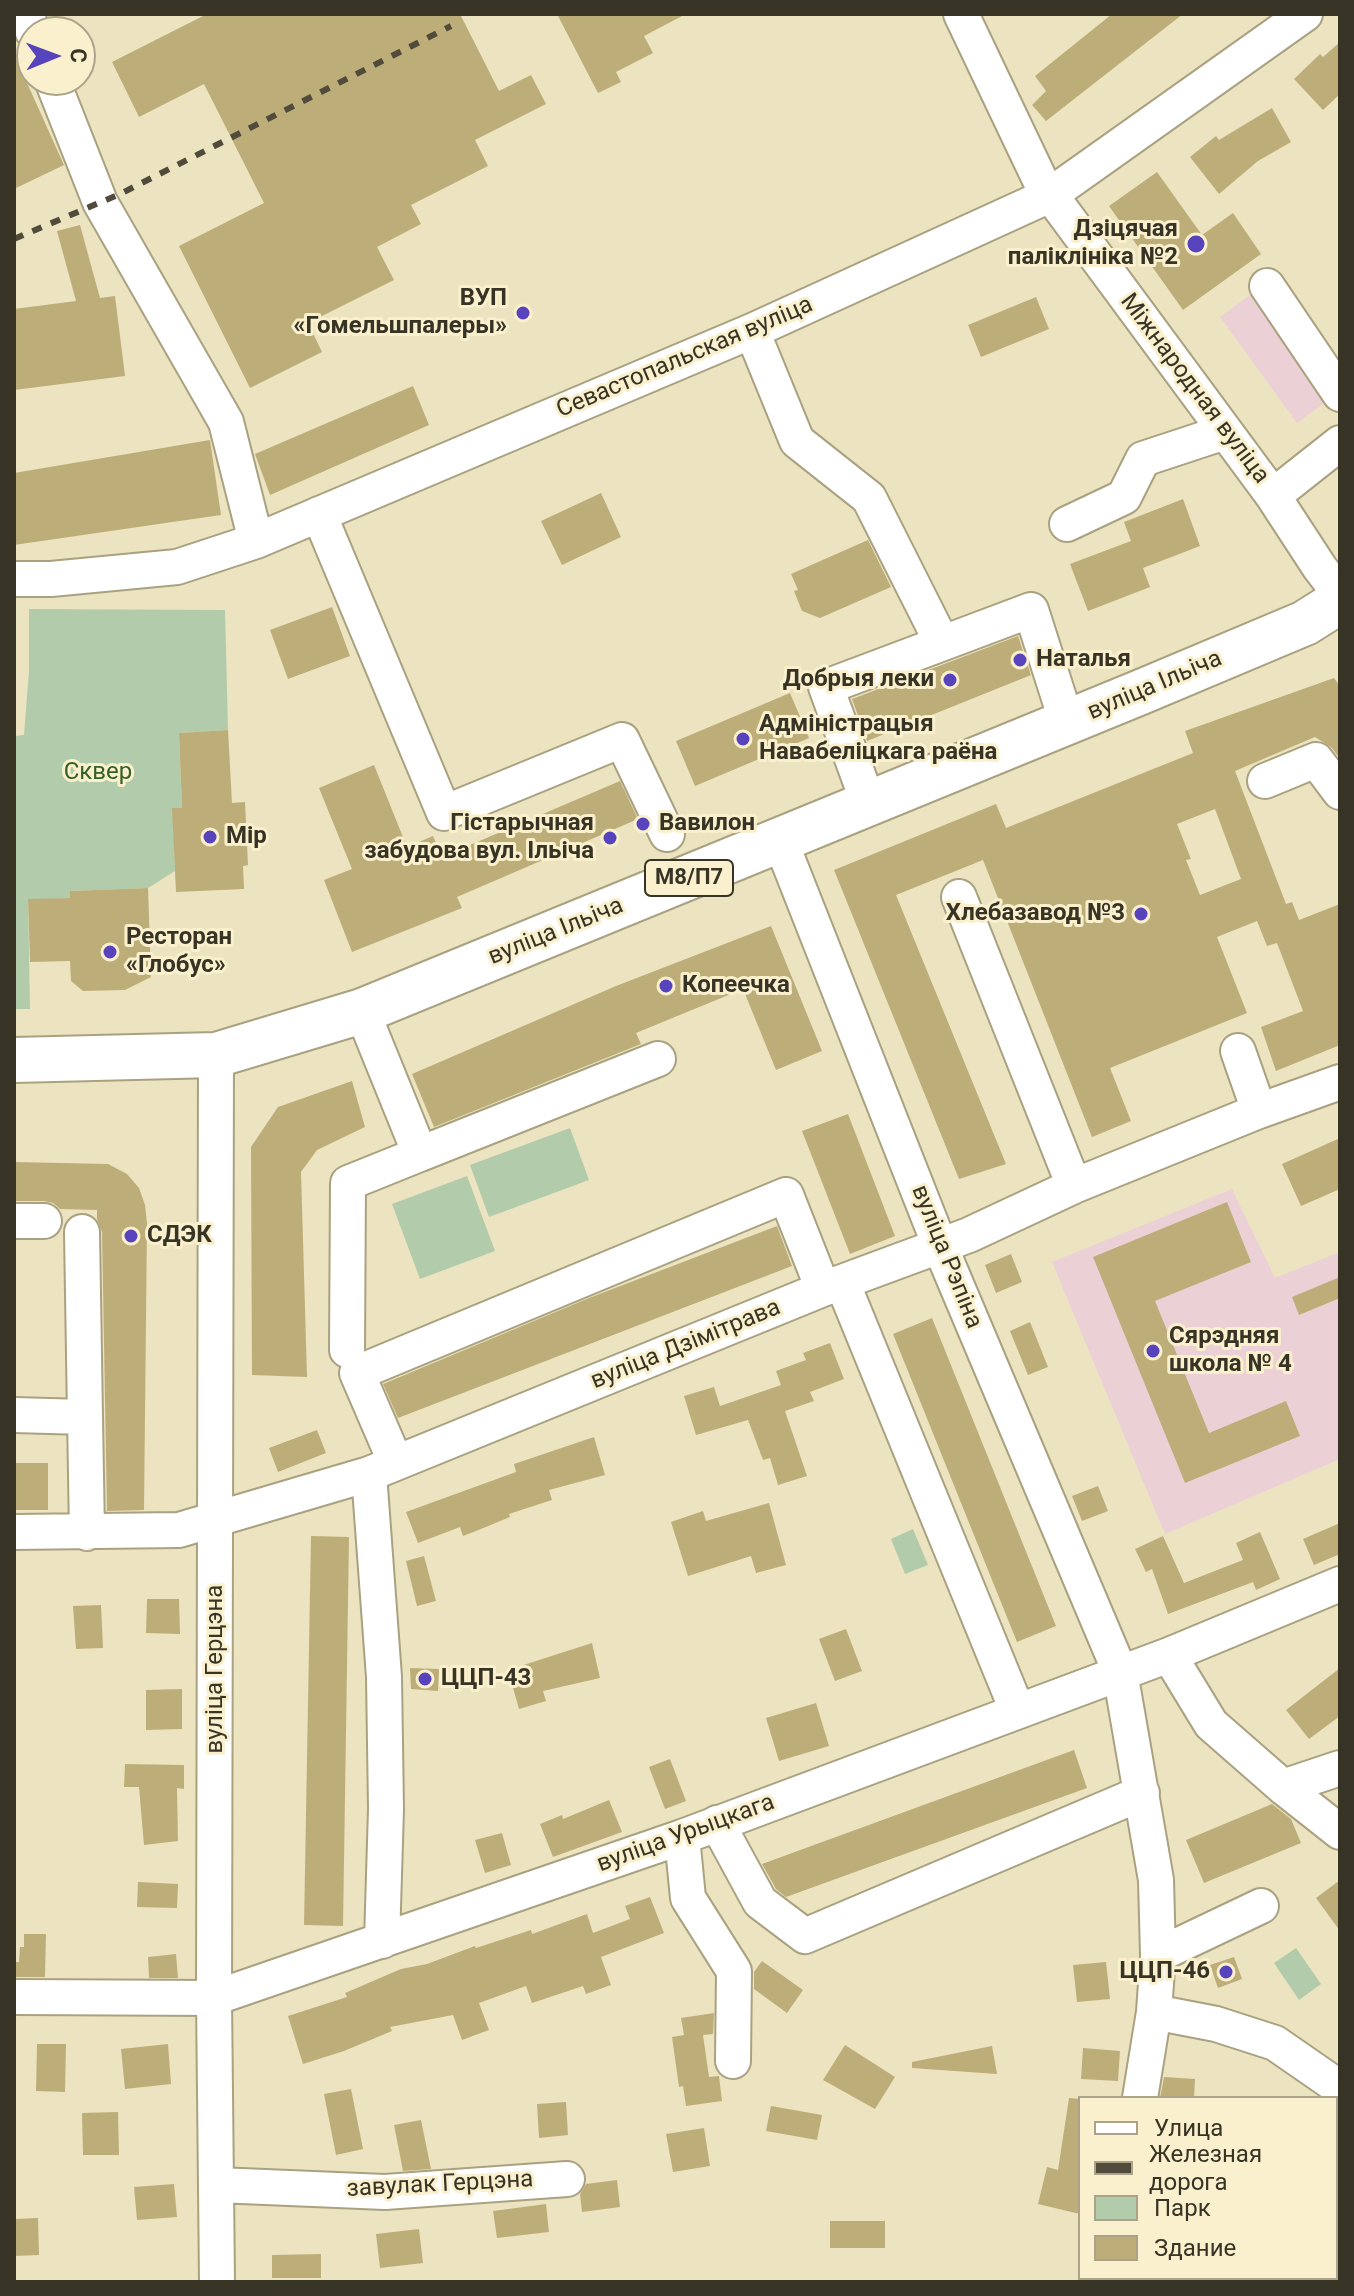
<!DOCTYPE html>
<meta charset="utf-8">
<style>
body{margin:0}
#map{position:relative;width:1354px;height:2296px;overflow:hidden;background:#ece3c0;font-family:Roboto,sans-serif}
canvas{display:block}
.frame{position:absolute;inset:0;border:16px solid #373325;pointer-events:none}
.legend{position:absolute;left:1078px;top:2096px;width:260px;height:184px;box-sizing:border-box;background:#faf0cd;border:2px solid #aca48a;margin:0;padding:10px 14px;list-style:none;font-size:24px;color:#373325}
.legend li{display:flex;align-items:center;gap:16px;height:40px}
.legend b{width:40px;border:2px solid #aca48a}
.north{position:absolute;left:16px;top:16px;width:80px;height:80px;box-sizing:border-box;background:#faf0cd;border:2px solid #aca48a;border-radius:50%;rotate:89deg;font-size:22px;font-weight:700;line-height:32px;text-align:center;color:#373325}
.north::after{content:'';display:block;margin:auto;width:28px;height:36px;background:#5743bb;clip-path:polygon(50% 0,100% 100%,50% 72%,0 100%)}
</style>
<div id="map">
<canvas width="1354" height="2296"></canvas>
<div class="frame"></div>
<ul class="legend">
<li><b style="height:10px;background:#fff"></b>Улица</li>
<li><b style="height:10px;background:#504b3a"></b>Железная дорога</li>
<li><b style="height:22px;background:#b2cbab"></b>Парк</li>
<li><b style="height:22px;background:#bdae79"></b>Здание</li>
</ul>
<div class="north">С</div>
</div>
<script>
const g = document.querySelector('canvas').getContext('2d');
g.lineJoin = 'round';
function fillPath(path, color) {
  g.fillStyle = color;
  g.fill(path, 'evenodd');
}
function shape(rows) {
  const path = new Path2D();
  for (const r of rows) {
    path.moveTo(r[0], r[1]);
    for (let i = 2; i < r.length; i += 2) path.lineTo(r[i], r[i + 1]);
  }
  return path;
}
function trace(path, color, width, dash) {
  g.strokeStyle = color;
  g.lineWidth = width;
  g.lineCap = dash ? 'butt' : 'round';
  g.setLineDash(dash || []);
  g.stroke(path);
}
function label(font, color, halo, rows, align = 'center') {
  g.font = font + ' Roboto,sans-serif';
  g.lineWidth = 6;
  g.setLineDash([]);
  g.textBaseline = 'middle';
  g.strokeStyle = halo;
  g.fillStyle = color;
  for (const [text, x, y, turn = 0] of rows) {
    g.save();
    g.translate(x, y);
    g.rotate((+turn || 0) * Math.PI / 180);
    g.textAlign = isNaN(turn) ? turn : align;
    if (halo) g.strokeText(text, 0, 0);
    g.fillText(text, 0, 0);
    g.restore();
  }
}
fillPath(shape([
 [1257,290,1334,396,1297,423,1220,317],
 [1232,1189,1275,1278,1340,1252,1340,1459,1165,1534,1052,1262]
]), '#ebd1d6');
fillPath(shape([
 [29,609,225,610,228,730,179,733,182,808,173,808,175,871,148,888,70,891,70,898,28,900,30,1009,14,1009,14,736,24,735,29,671],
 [570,1128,589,1180,489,1217,470,1165],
 [467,1176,495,1251,420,1279,392,1204],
 [913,1529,928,1565,905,1574,891,1539],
 [1296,1948,1321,1984,1299,2000,1274,1963]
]), '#b2cbab');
fillPath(shape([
 [207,14,460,14,499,91,531,75,546,104,475,140,488,166,411,205,421,224,377,247,394,280,308,323,322,352,250,388,179,246,264,203,204,84,139,117,112,62],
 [557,14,686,14,644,36,653,53,616,72,621,82,598,93],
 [1112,14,1183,14,1046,121,1032,105,1046,91,1035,76],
 [1340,42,1340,94,1323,110,1294,79,1320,54,1323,57],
 [14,54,64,165,14,189],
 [1272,108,1291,142,1258,161,1219,194,1190,157,1216,136,1219,140],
 [1157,172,1202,235,1233,213,1261,254,1183,310,1109,206],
 [80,225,100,298,115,296,125,376,14,390,14,309,76,301,57,231],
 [1036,297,1049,329,981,357,968,325],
 [413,386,429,425,270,495,255,454],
 [210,440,221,515,14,545,14,473],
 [601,493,621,537,562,565,541,521],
 [1183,499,1200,546,1143,568,1150,587,1088,611,1070,564,1131,541,1124,522],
 [868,540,891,587,820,618,802,611,794,591,798,590,791,574],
 [332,607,350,656,288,679,270,630],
 [1018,636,1031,675,867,741,852,699],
 [1334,678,1340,686,1340,759,1332,748,1315,737,1235,771,1286,904,1292,902,1299,920,1340,904,1340,1045,1276,1071,1261,1027,1303,1011,1277,943,1267,946,1257,921,1217,937,1247,1013,1110,1068,1131,1121,1092,1137,983,860,896,895,1006,1164,959,1179,834,870,996,804,1006,828,1193,753,1185,731],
 [1215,809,1241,879,1200,895,1186,860,1191,859,1177,824],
 [790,693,809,738,695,786,676,741],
 [228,730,232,803,245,802,248,865,243,866,244,889,176,892,172,808,182,808,179,733],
 [374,765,407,847,433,836,442,857,620,781,638,819,457,897,462,908,352,952,324,880,352,869,319,788],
 [148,888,151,977,125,990,83,991,71,981,70,961,30,962,28,899,70,898,70,891],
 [771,926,822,1051,776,1070,743,989,636,1033,641,1044,434,1127,412,1074,616,986],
 [352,1081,365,1127,317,1150,301,1172,307,1377,252,1375,251,1147,278,1107],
 [848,1114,895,1236,850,1254,802,1131],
 [1340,1138,1340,1189,1301,1206,1282,1164],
 [14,1162,108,1164,127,1174,139,1188,145,1205,147,1223,144,1510,107,1511,102,1232,97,1219,97,1210,60,1209,53,1203,44,1201,14,1201],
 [1227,1202,1251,1262,1155,1301,1209,1433,1286,1401,1300,1436,1185,1483,1093,1257],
 [777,1226,792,1266,398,1418,383,1384,589,1298],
 [1011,1254,1022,1282,996,1293,985,1265],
 [1340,1277,1340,1298,1299,1315,1292,1297],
 [932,1318,1056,1626,1017,1642,893,1334],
 [1030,1322,1048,1367,1028,1375,1010,1331],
 [830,1343,844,1379,810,1392,814,1401,785,1411,807,1476,778,1485,770,1458,763,1460,748,1420,696,1435,684,1396,714,1387,720,1406,781,1385,776,1371,806,1360,803,1353],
 [317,1430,326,1453,278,1472,269,1448],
 [594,1437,605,1475,549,1490,552,1500,509,1514,510,1517,481,1529,463,1536,460,1527,418,1543,406,1512,516,1472,514,1464],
 [14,1463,48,1463,48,1510,14,1510],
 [1098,1486,1108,1511,1082,1521,1072,1496],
 [769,1503,786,1565,756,1573,751,1556,688,1576,671,1522,703,1511,706,1521],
 [1340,1523,1340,1554,1314,1565,1303,1539],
 [1260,1532,1280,1579,1256,1590,1253,1582,1168,1614,1152,1569,1146,1572,1135,1549,1163,1536,1184,1583,1243,1560,1236,1543],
 [311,1536,349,1537,343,1926,304,1925],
 [424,1556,436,1601,417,1606,406,1561],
 [147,1599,179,1599,180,1634,146,1633],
 [101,1605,103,1648,76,1649,73,1606],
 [846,1629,862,1671,835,1681,819,1639],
 [592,1643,600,1678,543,1691,546,1701,519,1709,508,1670],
 [410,1668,439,1669,438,1691,411,1689],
 [1340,1668,1340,1716,1309,1739,1286,1710],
 [182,1689,182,1729,146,1730,146,1690],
 [816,1703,829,1746,779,1761,766,1718],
 [1074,1750,1087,1788,786,1897,776,1889,762,1864],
 [670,1759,686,1801,665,1809,649,1767],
 [125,1764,184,1765,184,1789,177,1788,178,1841,144,1845,139,1787,124,1787],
 [609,1800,622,1832,553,1857,540,1824,562,1815,563,1819],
 [1272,1804,1291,1819,1301,1843,1204,1883,1186,1840],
 [502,1833,511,1865,485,1873,475,1840],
 [1340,1880,1340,1931,1316,1898],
 [138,1882,178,1884,177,1908,137,1907],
 [650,1897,664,1933,601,1957,611,1985,586,1994,583,1986,532,2003,526,1986,479,2003,489,2030,462,2040,453,2015,390,2027,392,2031,344,2051,303,2064,288,2016,347,1997,345,1993,401,1969,427,1964,475,1946,476,1948,531,1930,532,1934,587,1914,593,1933,630,1919,625,1906],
 [24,1934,46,1934,45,1977,14,1977,14,1962,19,1962,20,1947,24,1947],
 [176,1954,178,1978,149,1978,148,1957],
 [1234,1957,1242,1979,1218,1988,1210,1965],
 [762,1961,803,1990,787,2013,754,1989,754,1972],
 [1106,1962,1110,1999,1077,2002,1073,1965],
 [714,2013,713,2034,703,2035,709,2077,719,2076,722,2101,686,2106,683,2086,679,2087,672,2037,684,2035,681,2018],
 [37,2044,66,2044,65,2092,36,2091],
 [168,2044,171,2084,125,2089,121,2049],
 [845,2045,895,2077,875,2109,823,2080],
 [992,2046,997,2074,912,2068,912,2062],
 [1083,2048,1120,2051,1118,2081,1081,2079],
 [1164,2077,1195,2079,1194,2098,1160,2098],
 [351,2089,363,2149,336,2155,324,2094],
 [1069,2098,1080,2099,1080,2214,1038,2204,1047,2167,1058,2170],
 [566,2102,568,2135,539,2138,537,2104],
 [771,2106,822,2115,817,2140,766,2131],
 [118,2112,119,2155,83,2155,82,2113],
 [421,2120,431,2169,403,2171,394,2125],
 [704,2128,710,2166,673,2172,666,2134],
 [617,2180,620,2207,582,2212,580,2194,586,2184],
 [174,2184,177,2217,137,2220,134,2187],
 [546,2204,549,2232,497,2238,493,2211],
 [38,2218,39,2255,14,2256,14,2219],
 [830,2221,885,2221,885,2248,830,2248],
 [419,2229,423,2263,380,2268,376,2234],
 [321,2254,321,2278,272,2278,272,2255]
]), '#bdae79');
const minor = shape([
 [26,14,33,32],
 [961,14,1041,182,1273,496,1320,568,1340,594],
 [52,80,100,202,226,422,256,541],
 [1267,286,1340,394],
 [752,331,797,441,869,498,942,643],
 [1273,496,1340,443],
 [319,514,444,813,622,740,667,834],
 [1067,524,1124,497,1143,459,1225,432],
 [14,579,51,579,177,567,256,541,752,331,1050,195,1305,14],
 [1265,781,1316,760,1340,792],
 [869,805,826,687,1031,610,1067,723],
 [780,840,940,1246,1120,1672,1156,1880,1158,1955,1154,2012,1140,2098],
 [959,897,1074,1186],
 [362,1011,420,1154,658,1059],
 [1238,1051,1259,1111],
 [216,1055,214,1998,217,2282],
 [14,1221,44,1221],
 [82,1232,85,1417],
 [842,1282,1017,1710],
 [347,1350,348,1183,420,1154],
 [14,1415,85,1417,87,1533],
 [395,1461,357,1373,786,1195,823,1289],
 [369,1474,384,1677,386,1809,382,1941],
 [14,1532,179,1530,369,1474,823,1289,969,1235,1074,1186,1259,1111,1340,1082],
 [1169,1655,1211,1724,1283,1787,1340,1832],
 [1283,1787,1340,1768],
 [717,1823,760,1902,805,1936,1142,1793],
 [682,1837,688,1898,734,1971,733,2061],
 [1158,1955,1261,1906],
 [14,1997,214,1998,682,1837,1169,1655,1340,1584],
 [1154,2012,1216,2024,1275,2043,1340,2088],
 [217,2185,385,2192,567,2179],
 [1100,2282,1101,2278]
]);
const major = shape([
 [14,1060,216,1055,362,1011,1141,692,1305,623,1340,601]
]);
trace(minor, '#aaa180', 38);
trace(major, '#aaa180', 48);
trace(minor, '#fff', 34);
trace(major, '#fff', 44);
trace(shape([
 [14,239,120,194,451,26]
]), '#504b3a', 6, [10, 10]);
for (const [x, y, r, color] of [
 [1196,244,10,"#5743bb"],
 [523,313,8,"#5743bb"],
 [1020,660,8,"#5743bb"],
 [950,680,8,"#5743bb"],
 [743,739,8,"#5743bb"],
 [643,824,8,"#5743bb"],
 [210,837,8,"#5743bb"],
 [610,838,8,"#5743bb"],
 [1141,914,8,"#5743bb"],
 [110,952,8,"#5743bb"],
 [666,986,8,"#5743bb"],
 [131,1236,8,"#5743bb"],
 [1153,1351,8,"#5743bb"],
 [425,1679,8,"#5743bb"],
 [1226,1972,8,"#5743bb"]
]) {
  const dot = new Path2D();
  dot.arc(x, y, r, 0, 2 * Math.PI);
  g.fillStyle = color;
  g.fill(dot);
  trace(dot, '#faf0cd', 3);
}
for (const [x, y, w] of [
 [689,878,88]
]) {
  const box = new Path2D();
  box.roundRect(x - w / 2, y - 18, w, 36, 6);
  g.fillStyle = '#faf0cd';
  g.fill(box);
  trace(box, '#373325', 2);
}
label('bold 22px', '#373325', null, [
 ["М8/П7",689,878]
]);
label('bold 24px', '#373325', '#faf0cd', [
 ["Дзіцячая",1178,230,"right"],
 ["паліклініка №2",1178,258,"right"],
 ["ВУП",507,299,"right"],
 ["«Гомельшпалеры»",507,327,"right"],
 ["Наталья",1036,660],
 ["Добрыя леки",934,680,"right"],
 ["Адміністрацыя",759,725],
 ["Навабеліцкага раёна",759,753],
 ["Гістарычная",594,824,"right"],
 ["забудова вул. Ільіча",594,852,"right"],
 ["Вавилон",659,824],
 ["Мір",226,837],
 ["Хлебазавод №3",1125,914,"right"],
 ["Ресторан",126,938],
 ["«Глобус»",126,966],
 ["Копеечка",682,986],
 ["СДЭК",147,1236],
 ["Сярэдняя",1169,1337],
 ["школа № 4",1169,1365],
 ["ЦЦП-43",441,1679],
 ["ЦЦП-46",1210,1972,"right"]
], 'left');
label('24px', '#373325', '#faf0cd', [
 ["Севастопальская вуліца",685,358,-23],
 ["Міжнародная вуліца",1194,389,53],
 ["вуліца Ільіча",1155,686,-23],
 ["вуліца Ільіча",556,932,-22],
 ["вуліца Рэпіна",946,1257,68],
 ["вуліца Дзімітрава",686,1345,-22],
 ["вуліца Герцэна",216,1669,-90],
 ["вуліца Урыцкага",686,1834,-20],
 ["завулак Герцэна",440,2185,-3]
]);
label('24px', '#336125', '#faf0cd', [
 ["Сквер",98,773]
]);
</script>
